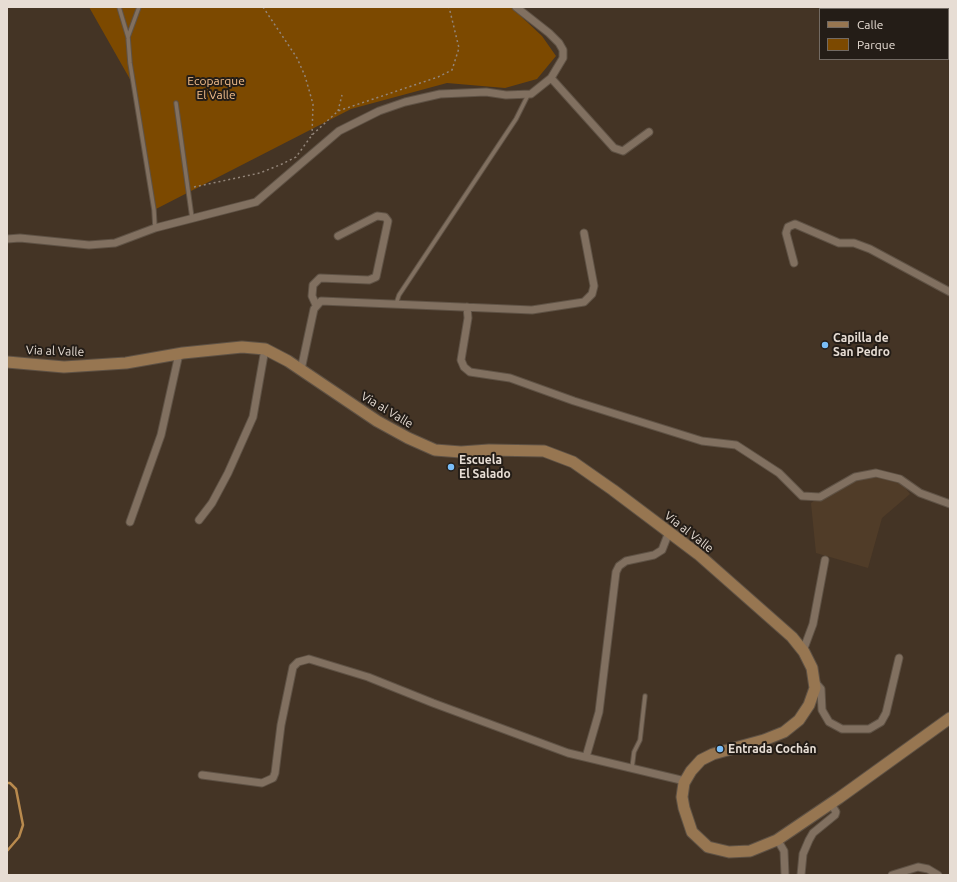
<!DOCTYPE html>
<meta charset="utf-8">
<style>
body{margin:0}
#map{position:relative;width:957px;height:882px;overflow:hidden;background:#443425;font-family:Ubuntu,sans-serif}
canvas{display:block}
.frame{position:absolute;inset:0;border:8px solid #e7ddd4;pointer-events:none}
.legend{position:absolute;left:819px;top:8px;width:130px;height:52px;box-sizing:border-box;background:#241d17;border:1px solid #726a63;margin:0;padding:5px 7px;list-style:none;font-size:12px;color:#e7ddd4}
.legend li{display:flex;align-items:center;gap:8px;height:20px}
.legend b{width:20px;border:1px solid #726a63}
</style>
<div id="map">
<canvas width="957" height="882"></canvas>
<div class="frame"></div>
<ul class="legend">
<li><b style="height:5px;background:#977651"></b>Calle</li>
<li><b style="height:11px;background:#7c4900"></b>Parque</li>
</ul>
</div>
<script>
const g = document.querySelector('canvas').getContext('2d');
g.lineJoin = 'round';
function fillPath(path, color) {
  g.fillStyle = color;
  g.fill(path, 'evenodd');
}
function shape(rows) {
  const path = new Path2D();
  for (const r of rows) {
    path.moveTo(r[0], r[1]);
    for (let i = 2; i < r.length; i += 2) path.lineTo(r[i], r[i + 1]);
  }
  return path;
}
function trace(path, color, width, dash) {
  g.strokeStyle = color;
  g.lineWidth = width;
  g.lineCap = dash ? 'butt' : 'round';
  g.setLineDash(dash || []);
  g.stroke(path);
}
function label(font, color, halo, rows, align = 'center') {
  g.font = font + ' Ubuntu,sans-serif';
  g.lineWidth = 4;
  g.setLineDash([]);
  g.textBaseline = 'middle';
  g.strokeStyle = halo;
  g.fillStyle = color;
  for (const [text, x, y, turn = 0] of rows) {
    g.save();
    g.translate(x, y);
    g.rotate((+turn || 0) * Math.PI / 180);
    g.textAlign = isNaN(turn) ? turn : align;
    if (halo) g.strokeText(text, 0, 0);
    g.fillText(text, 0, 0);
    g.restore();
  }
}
fillPath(shape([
 [866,474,895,480,904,486,910,494,882,518,868,568,816,553,811,503,836,487]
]), '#503c28');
fillPath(shape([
 [89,7,511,7,542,36,556,56,537,79,505,88,447,83,351,109,154,210,135,88]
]), '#7c4900');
trace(shape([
 [7,783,10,783,16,789,23,825,19,837,7,851]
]), '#b98a4e', 2.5);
const lane = shape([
 [119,7,128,37,130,63,154,210,155,228],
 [128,37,139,7],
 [176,103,192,218],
 [396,304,399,295,516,119,528,95],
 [632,768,634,752,640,740,645,696]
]);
const street = shape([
 [934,7,935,9],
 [948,29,950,32],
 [551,78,614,148,623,151,649,132],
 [7,239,20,238,89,245,115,243,155,228,256,202,339,131,379,111,405,102,440,94,486,92,506,95,531,94,551,78,563,58,563,50,559,43,549,33,516,7],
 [794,263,786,233,788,227,795,224,839,243,854,243,870,249,950,292],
 [316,305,312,296,313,285,320,278,369,280,376,277,388,221,385,217,377,216,338,236],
 [467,307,468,318,461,360,464,367,470,372,510,378,574,401,702,441,736,445,779,473,802,496,820,497,855,477,876,473,900,479,920,493,950,504],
 [299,369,302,365,314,309,321,301,532,310,584,302,592,294,594,286,584,233],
 [199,520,212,503,228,473,253,417,265,349],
 [130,522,161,435,179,354],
 [803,651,813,624,825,560],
 [815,682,821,689,822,710,829,722,842,729,869,729,881,722,886,713,899,658],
 [586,757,599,712,616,572,619,566,626,561,654,555,662,550,669,532],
 [202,775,262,783,273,778,275,773,281,725,293,667,298,662,309,659,368,677,433,703,568,753,685,781],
 [777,839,784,851,785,875],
 [801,875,803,854,809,840,813,833,835,815,836,812,831,804],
 [892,875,918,867,928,869,938,875]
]);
const secondary = shape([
 [7,362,64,367,126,363,183,353,242,347,265,349,288,361,377,421,408,438,435,450,461,452,489,450,544,451,573,462,613,490,698,554,792,637,804,652,812,668,815,688,809,705,799,720,784,732,764,740,713,754,701,760,691,771,684,783,682,797,684,808,692,832,708,847,729,852,750,851,777,840,839,798,950,718]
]);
trace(lane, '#5f5245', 5.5);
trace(street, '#5f5245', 9);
trace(secondary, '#5f5245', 13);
trace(shape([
 [263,7,297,58,305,76,313,104,312,135],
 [338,111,342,95],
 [194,187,260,173,282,164,296,157,312,135,338,111,438,77,452,70,459,48,449,7]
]), '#938579', 1.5, [2, 3]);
trace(lane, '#817060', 3.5);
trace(street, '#817060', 7);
trace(secondary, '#977651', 11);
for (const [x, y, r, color] of [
 [825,345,4,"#7abef8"],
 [451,467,4,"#7abef8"],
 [720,749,4,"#7abef8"]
]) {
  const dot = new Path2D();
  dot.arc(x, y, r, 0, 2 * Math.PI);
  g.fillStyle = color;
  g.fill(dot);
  trace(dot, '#241d17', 1.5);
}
label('12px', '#f4bf8c', '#241d17', [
 ["Ecoparque",216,81],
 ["El Valle",216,95]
]);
label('bold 12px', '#e7ddd4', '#241d17', [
 ["Capilla de",833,338],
 ["San Pedro",833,352],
 ["Escuela",459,460],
 ["El Salado",459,474],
 ["Entrada Cochán",728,749]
], 'left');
label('12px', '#e7ddd4', '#241d17', [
 ["Via al Valle",55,351,2],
 ["Via al Valle",387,410,31],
 ["Via al Valle",689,532,38]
]);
</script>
